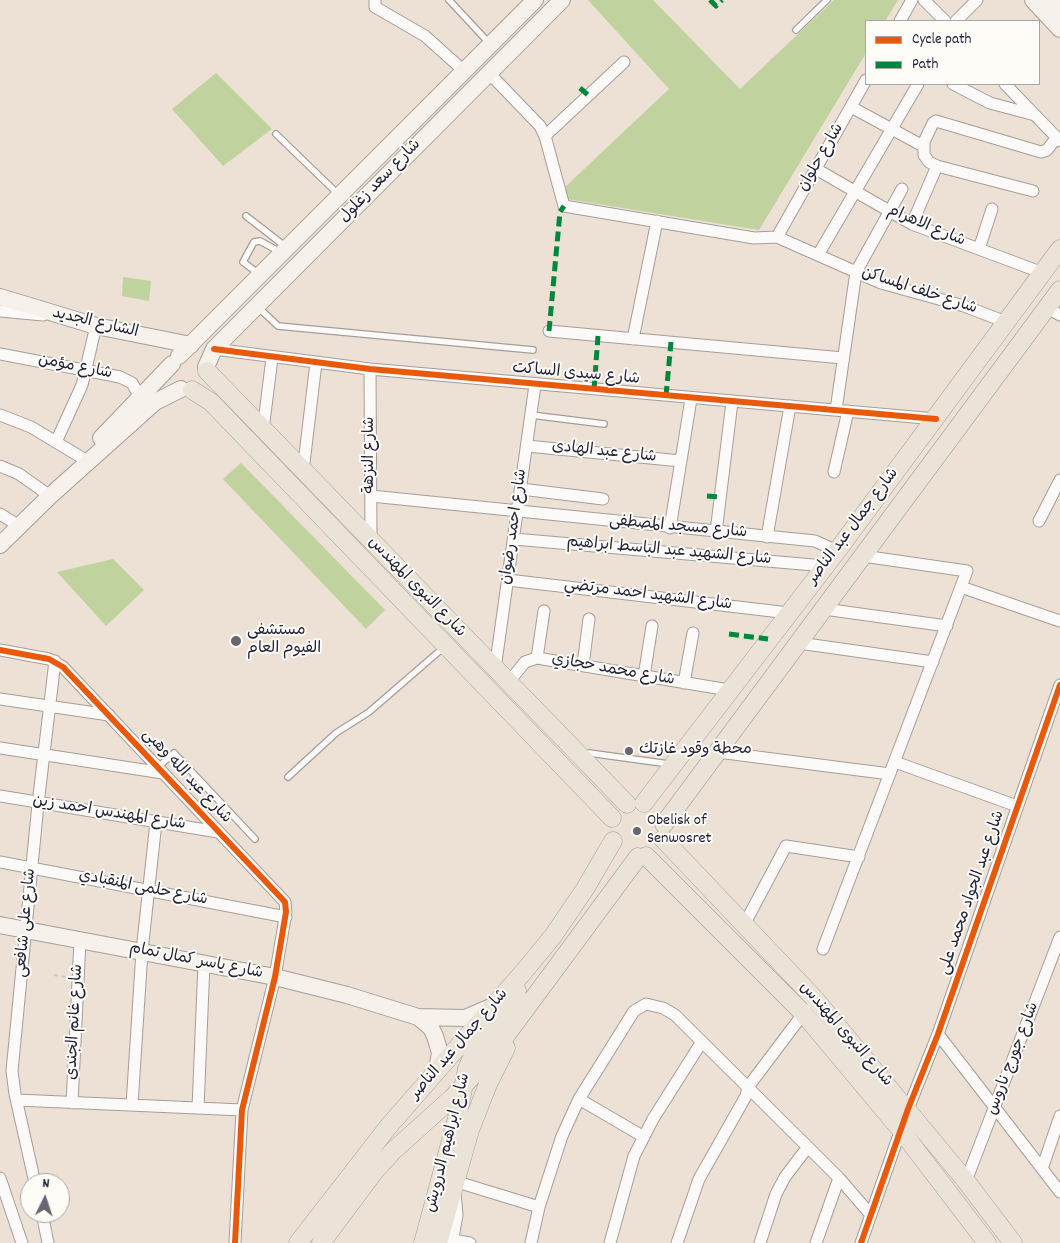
<!DOCTYPE html>
<meta charset="utf-8">
<style>
body{margin:0}
#map{position:relative;width:1060px;height:1243px;overflow:hidden;background:#ece1d4;font-family:Dekko,sans-serif}
canvas{display:block}
.legend{position:absolute;left:865px;top:20px;width:175px;height:65px;box-sizing:border-box;background:#fdfcf7;border:1px solid #a5a5ac;margin:0;padding:6px 9px;list-style:none;font-size:15px;color:#22223b}
.legend li{display:flex;align-items:center;gap:10px;height:25px}
.legend b{width:25px;border:1px solid #a5a5ac}
.north{position:absolute;left:20px;top:1173px;width:50px;height:50px;box-sizing:border-box;background:#fdfcf7;border:1px solid #a5a5ac;border-radius:50%;rotate:4deg;font-size:14px;font-weight:700;line-height:20px;text-align:center;color:#22223b}
.north::after{content:'';display:block;margin:auto;width:18px;height:22px;background:#696571;clip-path:polygon(50% 0,100% 100%,50% 72%,0 100%)}
</style>
<div id="map">
<canvas width="1060" height="1243"></canvas>
<ul class="legend">
<li><b style="height:6px;background:#e8590c"></b>Cycle path</li>
<li><b style="height:6px;background:#00873e"></b>Path</li>
</ul>
<div class="north">N</div>
</div>
<script>
const g = document.querySelector('canvas').getContext('2d');
g.lineJoin = 'round';
function fillPath(path, color) {
  g.fillStyle = color;
  g.fill(path, 'evenodd');
}
function shape(rows) {
  const path = new Path2D();
  for (const r of rows) {
    path.moveTo(r[0], r[1]);
    for (let i = 2; i < r.length; i += 2) path.lineTo(r[i], r[i + 1]);
  }
  return path;
}
function trace(path, color, width, dash) {
  g.strokeStyle = color;
  g.lineWidth = width;
  g.lineCap = dash ? 'butt' : 'round';
  g.setLineDash(dash || []);
  g.stroke(path);
}
function label(font, color, halo, rows, align = 'center') {
  g.font = font + ' Dekko,"Playpen Sans Arabic",sans-serif';
  g.lineWidth = 4;
  g.setLineDash([]);
  g.textBaseline = 'middle';
  g.strokeStyle = halo;
  g.fillStyle = color;
  for (const [text, x, y, turn = 0] of rows) {
    g.save();
    g.translate(x, y);
    g.rotate((+turn || 0) * Math.PI / 180);
    g.textAlign = isNaN(turn) ? turn : align;
    if (halo) g.strokeText(text, 0, 0);
    g.fillText(text, 0, 0);
    g.restore();
  }
}
fillPath(shape([
 [588,0,653,0,740,89,834,0,898,0,885,21,866,21,866,53,759,230,567,199,565,187,669,89],
 [216,73,272,129,223,166,172,109],
 [123,277,151,281,149,301,122,296],
 [241,463,385,610,366,629,223,479],
 [113,559,144,590,106,626,57,572]
]), '#c0d29e');
const lane = shape([
 [449,0,490,44],
 [796,30,827,0],
 [276,134,338,194],
 [246,216,286,247],
 [259,274,243,262,254,242,260,241,280,252],
 [259,308,278,326,533,350],
 [531,415,604,424],
 [586,757,589,753,669,764],
 [158,767,174,753,255,839],
 [288,777,336,733,369,712,443,648]
]);
const street = shape([
 [375,0,375,7,425,36,464,71],
 [924,0,945,21],
 [900,21,912,0],
 [956,21,977,0],
 [488,72,540,126,545,136,564,206,754,238,777,237],
 [953,84,990,103,1035,115],
 [1005,84,1060,141],
 [851,107,923,146],
 [545,136,624,62],
 [816,169,912,224,1043,273],
 [1033,191,937,166,929,162,924,155,924,142,933,123,936,121,1041,152,1047,150,1057,137],
 [912,224,937,166],
 [777,237,881,283,964,306,1006,322],
 [777,237,866,80],
 [979,249,992,209],
 [818,255,918,84],
 [1047,308,1060,315],
 [0,311,43,315],
 [549,331,843,358],
 [633,339,657,221],
 [214,349,370,369,936,419],
 [0,354,120,377,132,383,140,397],
 [370,369,371,541],
 [836,410,856,272,902,189],
 [0,415,31,427,89,462],
 [263,430,272,358],
 [56,442,82,385,96,326],
 [527,446,681,461],
 [0,466,19,474,50,496],
 [303,471,316,363],
 [834,472,848,411],
 [521,489,603,499],
 [371,496,815,541,837,551],
 [0,514,19,526],
 [1039,521,1060,480],
 [670,528,691,399],
 [716,532,732,402],
 [767,537,790,406],
 [514,539,825,566],
 [508,580,789,613],
 [961,587,1060,621],
 [824,609,947,626],
 [799,643,933,662],
 [0,650,49,659,63,667,285,902,286,912,275,977,242,1110,235,1243],
 [537,658,544,611],
 [583,665,589,619],
 [495,669,535,385],
 [644,676,652,626],
 [508,683,525,662,537,658,729,690],
 [684,683,693,633],
 [0,699,109,715],
 [0,748,163,773],
 [718,752,890,774],
 [895,762,1017,806],
 [0,796,218,832],
 [0,862,286,917],
 [744,925,786,846,859,857],
 [823,949,967,571,863,556],
 [938,1034,1060,1192],
 [579,1099,644,1137],
 [17,1100,242,1110],
 [72,1103,80,941],
 [132,1105,142,951,156,822],
 [198,1108,204,963],
 [1042,1169,1060,1116],
 [0,1178,22,1243],
 [966,1181,1060,937],
 [35,1183,15,1094,12,1071,38,804,55,661],
 [42,1213,48,1243],
 [453,1240,470,1243],
 [452,1243,457,1215,454,1181,539,1207],
 [531,1243,539,1207,562,1136,579,1099,634,1011,646,1004,663,1008,675,1015,839,1178,871,1215],
 [610,1243,634,1156,653,1119,701,1043],
 [677,1243,699,1179,746,1096,748,1087,806,1010],
 [760,1243,776,1194,785,1177,807,1148],
 [816,1243,839,1178],
 [861,1243,908,1109,938,1034,1060,685]
]);
const secondary = shape([
 [1033,0,1060,29],
 [1051,0,1060,10],
 [0,297,96,326,191,345],
 [179,356,535,0],
 [206,367,214,349,562,0],
 [101,438,172,364],
 [0,545,50,496,155,402,181,389],
 [0,925,275,977,347,995,418,1017,431,1028,435,1036,440,1053,437,1070],
 [418,1017,465,1018,493,1006]
]);
const primary = shape([
 [207,371,627,804],
 [192,390,211,402,612,818],
 [644,803,837,551,1060,249],
 [664,824,1060,290],
 [663,839,815,999,966,1181,1013,1243],
 [646,856,803,1013,900,1129,987,1243],
 [298,1243,388,1127,526,969,553,936,585,889,613,841],
 [321,1243,374,1172,393,1151,453,1097,490,1057,638,857],
 [423,1243,457,1118,467,1069,474,1053,517,991],
 [438,1243,470,1130,488,1084,506,1048]
]);
trace(lane, '#a49e9a', 8);
trace(street, '#a49e9a', 13);
trace(secondary, '#a49e9a', 18);
trace(primary, '#a49e9a', 19);
trace(shape([
 [54,975,66,977]
]), '#c9c7c6', 2, [4, 4]);
trace(lane, '#fcfaf9', 5.5);
trace(street, '#fcfaf9', 11);
trace(secondary, '#f6f1eb', 16);
trace(primary, '#ebe3d7', 18);
trace(shape([
 [710,0,716,6,722,0],
 [580,88,588,95],
 [549,331,560,212,564,206],
 [594,390,598,336],
 [666,396,671,342],
 [707,496,720,497],
 [729,634,768,639]
]), '#00873e', 5, [10, 5]);
trace(shape([
 [214,349,370,369,936,419],
 [0,650,49,659,63,667,285,902,286,912,275,977,242,1110,235,1243],
 [861,1243,908,1109,938,1034,1060,685]
]), '#e8590c', 6);
for (const [x, y, r, color] of [
 [236,641,6,"#696571"],
 [629,751,5,"#696571"],
 [637,831,5,"#696571"]
]) {
  const dot = new Path2D();
  dot.arc(x, y, r, 0, 2 * Math.PI);
  g.fillStyle = color;
  g.fill(dot);
  trace(dot, '#fdfcf7', 2);
}
label('16px', '#22223b', '#fdfcf7', [
 ["شارع حلوان",822,158,-60],
 ["شارع سعد زغلول",381,182,-46],
 ["شارع الاهرام",926,227,23],
 ["شارع خلف المساكن",919,292,18],
 ["الشارع الجديد",95,324,13],
 ["شارع مؤمن",75,368,11],
 ["شارع سيدى الساكت",576,375,5],
 ["شارع عبد الهادى",604,453,6],
 ["شارع النزهة",371,455,-90],
 ["شارع احمد رضوان",515,527,-82],
 ["شارع جمال عبد الناصر",854,527,-53],
 ["شارع مسجد المصطفى",678,528,5],
 ["شارع الشهيد عبد الباسط ابراهيم",669,552,5],
 ["شارع النبوى المهندس",416,588,46],
 ["شارع الشهيد احمد مرتضي",648,596,7],
 ["شارع محمد حجازي",613,671,10],
 ["شارع عبد الله وهبى",186,777,47],
 ["شارع المهندس احمد زين",109,814,9],
 ["شارع حلمى المنقبادي",143,889,11],
 ["شارع عبد الجواد محمد على",973,893,-71],
 ["شارع على شافعى",27,923,-85],
 ["شارع ياسر كمال تمام",196,962,11],
 ["شارع غانم الجندى",76,1022,-87],
 ["شارع النبوى المهندس",845,1035,49],
 ["شارع جمال عبد الناصر",460,1045,-49],
 ["شارع جورج ناروس",1014,1059,-69],
 ["شارع ابراهيم الدرويش",449,1143,-76]
]);
label('16px', '#22223b', '#fdfcf7', [
 ["مستشفى",247,632],
 ["الفيوم العام",247,650],
 ["محطة وقود غازتك",639,751],
 ["Obelisk of",647,822],
 ["Senwosret",647,840]
], 'left');
</script>
